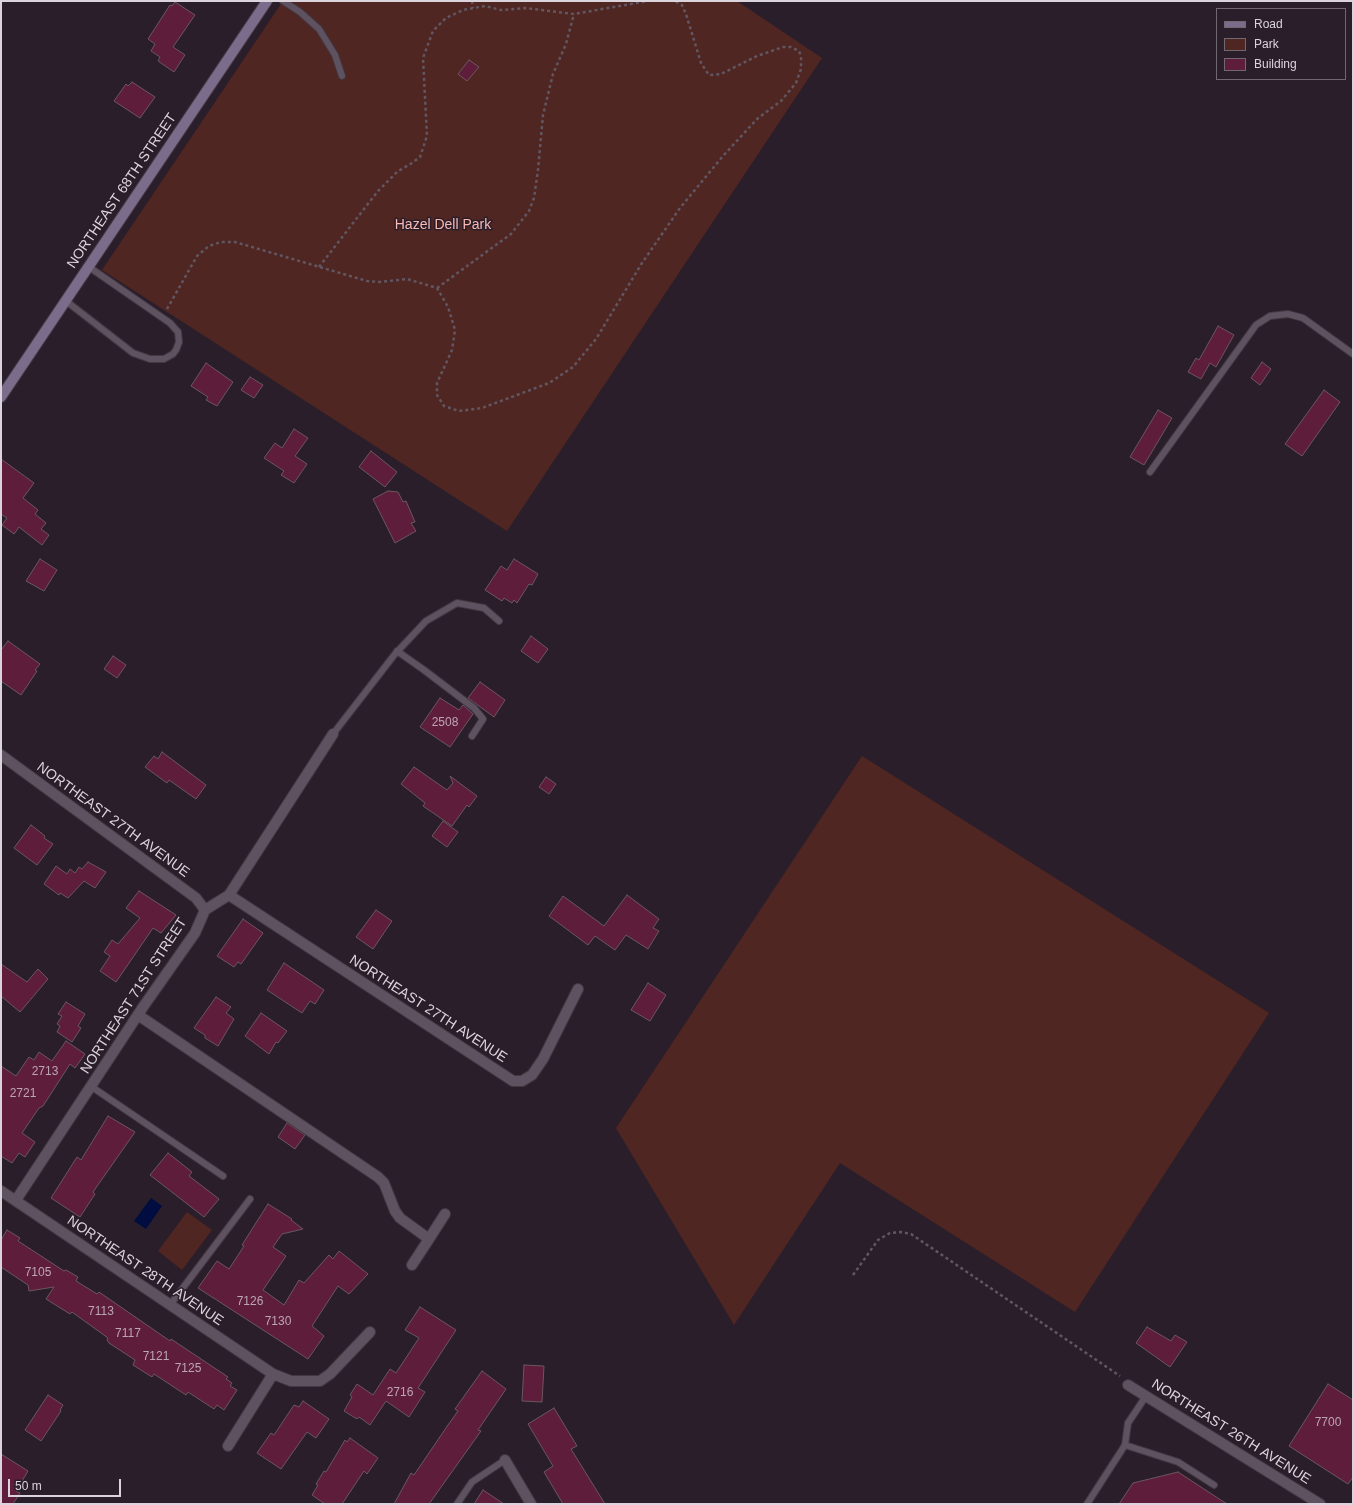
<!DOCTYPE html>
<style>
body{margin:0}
#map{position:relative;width:1354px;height:1505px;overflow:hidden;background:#2a1e2a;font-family:Arial,sans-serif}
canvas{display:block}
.frame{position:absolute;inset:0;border:2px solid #dcd4dc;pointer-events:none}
.legend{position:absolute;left:1216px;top:8px;width:130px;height:72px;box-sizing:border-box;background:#2a1e2a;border:1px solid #716771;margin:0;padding:5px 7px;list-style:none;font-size:12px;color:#dcd4dc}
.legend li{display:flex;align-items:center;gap:8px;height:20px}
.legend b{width:20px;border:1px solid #716771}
.scale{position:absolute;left:8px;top:1479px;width:113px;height:18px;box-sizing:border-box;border:2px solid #dcd4dc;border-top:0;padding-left:5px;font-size:12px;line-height:14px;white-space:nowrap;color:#dcd4dc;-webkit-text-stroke:3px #2a1e2a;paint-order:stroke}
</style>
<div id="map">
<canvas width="1354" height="1505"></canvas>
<div class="frame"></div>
<ul class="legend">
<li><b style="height:5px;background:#7a6c8a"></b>Road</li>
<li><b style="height:11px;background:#502622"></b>Park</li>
<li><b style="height:11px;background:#5e1e3b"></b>Building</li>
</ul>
<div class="scale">50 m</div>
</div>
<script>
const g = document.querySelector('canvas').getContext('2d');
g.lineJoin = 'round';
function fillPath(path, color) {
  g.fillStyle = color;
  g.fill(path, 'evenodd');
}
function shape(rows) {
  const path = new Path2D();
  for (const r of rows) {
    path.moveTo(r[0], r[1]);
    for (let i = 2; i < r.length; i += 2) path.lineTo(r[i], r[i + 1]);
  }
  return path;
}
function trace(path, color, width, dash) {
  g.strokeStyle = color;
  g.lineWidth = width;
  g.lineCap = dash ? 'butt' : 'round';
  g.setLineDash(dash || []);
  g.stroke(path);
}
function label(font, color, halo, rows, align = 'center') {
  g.font = font + ' Arial,sans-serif';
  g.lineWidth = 3;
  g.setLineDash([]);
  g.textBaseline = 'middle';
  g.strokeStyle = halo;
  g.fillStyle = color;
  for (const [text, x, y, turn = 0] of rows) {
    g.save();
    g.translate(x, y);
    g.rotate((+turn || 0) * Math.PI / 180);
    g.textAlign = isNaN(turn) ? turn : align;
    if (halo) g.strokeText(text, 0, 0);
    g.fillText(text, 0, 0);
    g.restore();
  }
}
fillPath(shape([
 [283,1,737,1,822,58,507,531,102,270],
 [862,756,1269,1013,1075,1312,840,1163,734,1325,616,1128],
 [187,1212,212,1230,182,1270,158,1251]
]), '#502622');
fillPath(shape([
 [151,1198,162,1206,146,1229,134,1221]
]), '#010d40');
const building = shape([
 [175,2,195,15,173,47,185,55,174,72,158,61,160,57,151,51,155,44,148,39,170,5,172,6,175,2],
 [469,60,479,67,467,81,458,74,469,60],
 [132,82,155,97,140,118,114,101,126,84,128,86,132,82],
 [1218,326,1234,335,1216,367,1210,363,1201,379,1188,372,1196,358,1199,360,1218,326],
 [1262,362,1271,369,1260,385,1251,378,1262,362],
 [206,363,233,382,217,406,206,400,208,397,191,386,206,363],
 [250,377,263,385,254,398,241,390,250,377],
 [1324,390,1340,402,1302,456,1285,444,1324,390],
 [1158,410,1172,418,1144,465,1130,457,1158,410],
 [294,429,308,438,295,456,307,464,294,483,281,475,284,471,264,458,275,443,282,448,294,429],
 [371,451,397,472,385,487,359,467,371,451],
 [1,459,34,483,23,498,38,510,35,514,46,523,41,529,49,535,42,545,19,527,14,534,2,525,7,518,1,514,1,459],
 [388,491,398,492,403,502,406,501,415,522,411,523,416,531,395,543,373,499,388,491],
 [40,559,57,570,44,591,26,581,40,559],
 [514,559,538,574,532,585,529,584,517,603,514,600,512,603,504,598,502,601,485,590,501,566,507,570,514,559],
 [531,636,548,649,538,663,521,651,531,636],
 [8,641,40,664,35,670,37,671,21,695,1,681,1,650,8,641],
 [113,656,126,665,117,678,104,669,113,656],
 [480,682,505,700,494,717,468,698,480,682],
 [440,698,459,710,463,705,473,714,450,747,420,727,440,698],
 [162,752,206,785,196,799,169,780,167,783,145,767,154,756,158,759,162,752],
 [414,767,447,790,453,783,450,776,477,796,469,807,467,805,452,826,423,806,425,803,401,784,414,767],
 [546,777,556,784,549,794,539,787,546,777],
 [443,821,458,832,447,847,432,836,443,821],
 [31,825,45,836,44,838,53,844,37,865,14,848,31,825],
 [88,862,106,872,95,888,84,881,68,898,60,893,59,895,44,884,56,866,67,874,70,869,75,873,79,867,82,869,88,862],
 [139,891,176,915,161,933,153,928,116,982,100,971,110,956,104,952,112,940,118,944,140,918,126,908,139,891],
 [627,895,659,919,653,928,659,931,648,949,626,935,615,950,595,936,588,945,549,916,563,896,604,926,627,895],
 [376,910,392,921,373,949,356,937,376,910],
 [243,919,263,933,241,964,238,962,234,967,217,956,243,919],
 [284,963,324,990,315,1004,310,1001,302,1013,267,990,284,963],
 [1,964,27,982,38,969,48,979,20,1012,1,996,1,964],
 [648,983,666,995,650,1021,631,1010,648,983],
 [216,997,231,1007,226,1013,234,1019,218,1046,205,1038,205,1035,194,1028,216,997],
 [66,1002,85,1014,78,1026,81,1028,72,1042,57,1032,60,1026,57,1024,62,1016,58,1014,66,1002],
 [261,1013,287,1031,278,1043,276,1042,269,1054,245,1036,261,1013],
 [66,1041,85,1054,75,1068,70,1064,43,1106,39,1108,22,1133,35,1142,25,1157,19,1153,12,1163,1,1156,1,1066,16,1076,29,1057,34,1060,39,1052,52,1061,66,1041],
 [108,1116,135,1132,93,1192,95,1194,80,1217,51,1198,77,1157,81,1160,108,1116],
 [287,1123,305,1135,295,1149,278,1137,287,1123],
 [168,1153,192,1172,189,1176,219,1199,204,1217,150,1175,168,1153],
 [268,1204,292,1219,291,1220,303,1229,282,1234,273,1247,286,1256,263,1290,284,1305,299,1280,304,1283,329,1255,333,1259,339,1251,368,1274,349,1294,338,1286,312,1326,324,1336,308,1359,198,1288,217,1261,229,1269,244,1246,242,1245,268,1204],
 [7,1230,20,1238,18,1241,64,1271,66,1270,78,1277,76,1281,97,1294,99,1292,170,1341,171,1339,228,1377,226,1379,232,1383,230,1386,237,1390,224,1410,217,1405,214,1409,188,1392,186,1395,154,1374,152,1377,133,1365,135,1360,109,1343,107,1340,108,1338,72,1312,70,1314,46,1299,54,1287,29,1291,28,1285,1,1267,1,1240,7,1230],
 [420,1307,456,1330,418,1388,425,1392,409,1417,386,1401,370,1425,359,1417,357,1419,344,1411,352,1397,350,1395,357,1384,373,1395,390,1369,396,1373,419,1338,405,1330,420,1307],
 [1147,1327,1171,1341,1175,1335,1187,1342,1170,1367,1136,1343,1147,1327],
 [524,1365,544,1366,542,1402,522,1401,524,1365],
 [482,1371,506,1389,478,1430,481,1431,429,1504,394,1504,411,1473,414,1475,448,1425,458,1411,455,1409,482,1371],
 [1328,1384,1353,1400,1353,1477,1348,1484,1289,1446,1328,1384],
 [48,1395,63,1405,60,1410,61,1411,41,1441,25,1430,48,1395],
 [303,1401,329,1419,316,1438,307,1432,281,1469,257,1453,271,1433,274,1435,294,1405,299,1407,303,1401],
 [554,1408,577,1446,571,1449,605,1504,563,1504,544,1472,553,1466,528,1424,554,1408],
 [350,1438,378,1458,367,1474,364,1471,342,1504,325,1504,312,1495,318,1485,316,1484,324,1471,326,1472,345,1440,347,1442,350,1438],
 [1,1454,28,1471,16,1491,20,1493,13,1504,1,1504,1,1454],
 [1178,1472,1227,1504,1119,1504,1133,1483,1178,1472],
 [483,1490,504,1504,474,1504,483,1490]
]);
fillPath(building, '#5e1e3b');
trace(building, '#6b575e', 1);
const lane = shape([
 [283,1,300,12,319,29,335,55,342,76],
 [66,301,133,353,150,359,164,359,173,354,176,350,179,342,178,332,170,323,89,267],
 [1150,472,1256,325,1270,316,1288,314,1303,318,1353,354],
 [397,651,424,670,474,708,483,719,472,736],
 [333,734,395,654,426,621,457,603,484,608,499,621],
 [92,1087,223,1176],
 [170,1305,250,1199],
 [1125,1445,1178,1462,1214,1485],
 [457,1504,472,1482,505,1460],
 [1087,1504,1125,1445,1128,1423,1146,1396]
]);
const street = shape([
 [1,755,196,898,205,910],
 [229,895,513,1081,522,1081,532,1075,543,1059,578,989],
 [138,1015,378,1177,384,1183,395,1211,400,1218,429,1239,412,1265],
 [1,1191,273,1374,291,1381,320,1381,330,1374,370,1332],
 [16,1200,143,1007,195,933,205,910,229,895,333,734],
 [429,1239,445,1214],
 [1128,1385,1320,1504],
 [228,1446,273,1374],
 [505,1460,531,1504]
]);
const secondary = shape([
 [1,397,267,1]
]);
trace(lane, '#423943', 8);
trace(street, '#423943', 12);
trace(secondary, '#423943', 12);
trace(shape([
 [472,1,473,8],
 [319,267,378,191,398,171,409,165,420,157,427,136,423,58,433,31,446,18,463,10,485,6,501,10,525,8,574,14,648,1],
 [437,288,511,234,529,211,534,198,538,170,543,115,553,74,566,44,574,14],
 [167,309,197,256,209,246,221,242,235,242,367,281,380,282,407,279,437,288,448,307,455,330,452,350,437,383,437,395,444,406,459,411,482,408,549,383,573,367,596,339,642,263,680,208,723,156,757,119,781,101,796,83,801,69,801,56,799,51,791,47,783,47,757,56,721,74,709,75,701,63,686,14,682,5,675,1],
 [853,1275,878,1240,890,1233,901,1232,911,1234,1120,1376]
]), '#615661', 2.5, [3, 3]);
trace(lane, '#5f5260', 6);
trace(street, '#5f5260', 10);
trace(secondary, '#7a6c8a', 10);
label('12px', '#bca6b4', null, [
 ["2508",445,723],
 ["2713",45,1072],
 ["2721",23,1094],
 ["7105",38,1273],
 ["7126",250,1302],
 ["7113",101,1312],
 ["7130",278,1322],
 ["7117",128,1334],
 ["7121",156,1357],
 ["7125",188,1369],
 ["2716",400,1393],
 ["7700",1328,1423]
]);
label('14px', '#dcd4dc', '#2a1e2a', [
 ["NORTHEAST 68TH STREET",122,191,-56],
 ["NORTHEAST 27TH AVENUE",113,820,36],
 ["NORTHEAST 71ST STREET",134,996,-57],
 ["NORTHEAST 27TH AVENUE",428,1009,33],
 ["NORTHEAST 28TH AVENUE",145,1271,34],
 ["NORTHEAST 26TH AVENUE",1231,1432,32]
]);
label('14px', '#fab9b1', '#2a1e2a', [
 ["Hazel Dell Park",443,225]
]);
</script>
